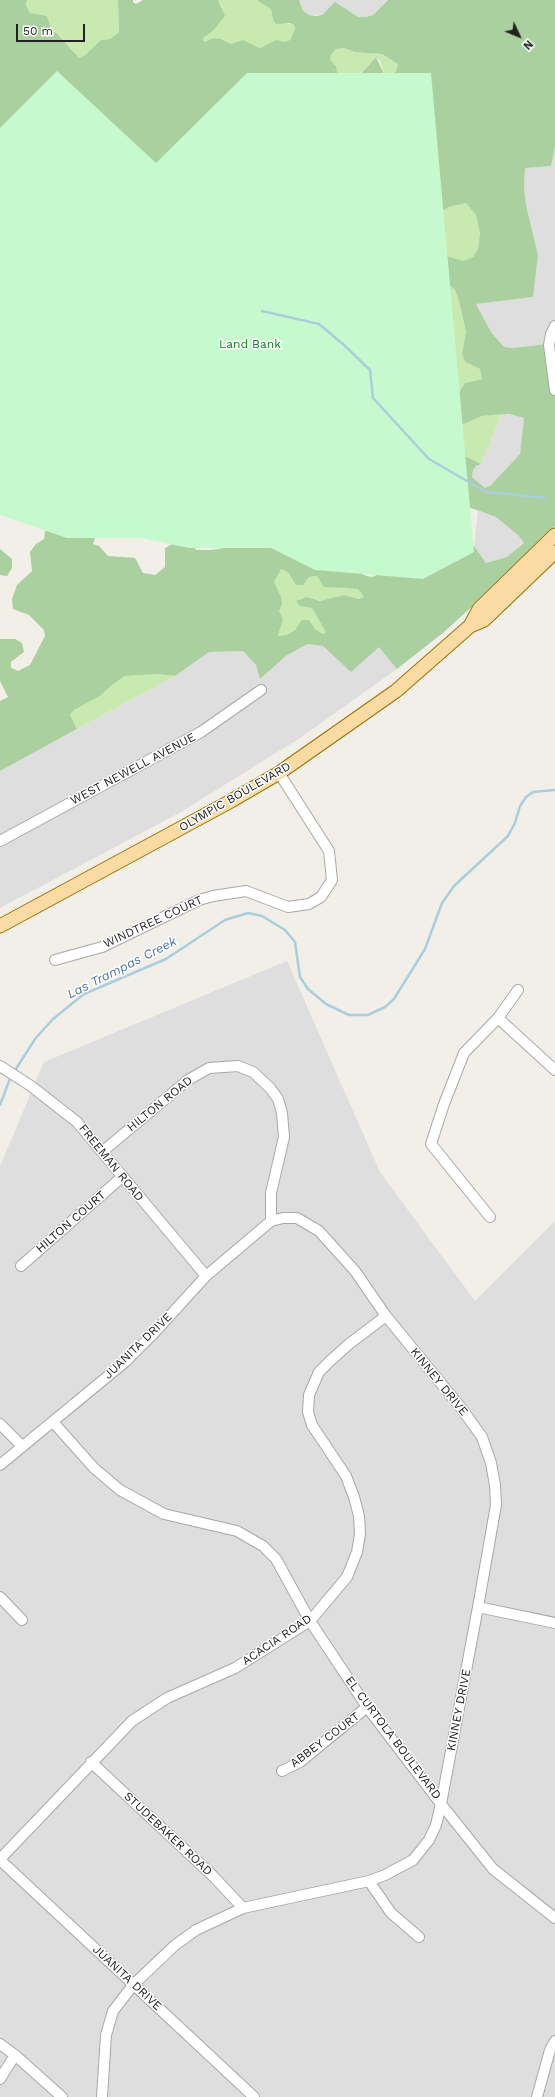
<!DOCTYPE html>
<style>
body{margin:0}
#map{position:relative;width:555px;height:2097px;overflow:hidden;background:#f1efe8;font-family:"Work Sans",sans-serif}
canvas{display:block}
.north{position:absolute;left:499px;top:16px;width:40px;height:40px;-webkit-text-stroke:3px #fff;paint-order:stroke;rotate:134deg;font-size:11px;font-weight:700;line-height:16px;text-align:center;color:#212121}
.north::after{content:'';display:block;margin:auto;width:14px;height:18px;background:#212121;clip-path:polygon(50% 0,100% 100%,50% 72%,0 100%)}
.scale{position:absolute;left:16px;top:24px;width:69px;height:18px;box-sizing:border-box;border:2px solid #212121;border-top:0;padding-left:5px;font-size:12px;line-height:14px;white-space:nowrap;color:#212121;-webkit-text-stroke:3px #fff;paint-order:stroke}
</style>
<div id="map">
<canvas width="555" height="2097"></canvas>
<div class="north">N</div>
<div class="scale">50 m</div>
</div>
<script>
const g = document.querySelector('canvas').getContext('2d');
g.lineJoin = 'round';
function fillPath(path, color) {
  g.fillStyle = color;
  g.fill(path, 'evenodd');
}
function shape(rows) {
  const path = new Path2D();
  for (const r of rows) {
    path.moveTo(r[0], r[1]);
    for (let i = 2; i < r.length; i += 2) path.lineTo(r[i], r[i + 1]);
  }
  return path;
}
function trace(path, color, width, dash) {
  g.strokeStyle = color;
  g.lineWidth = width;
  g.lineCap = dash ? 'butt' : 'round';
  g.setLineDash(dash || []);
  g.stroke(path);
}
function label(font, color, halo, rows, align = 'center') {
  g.font = font + ' "Work Sans",sans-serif';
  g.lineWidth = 3;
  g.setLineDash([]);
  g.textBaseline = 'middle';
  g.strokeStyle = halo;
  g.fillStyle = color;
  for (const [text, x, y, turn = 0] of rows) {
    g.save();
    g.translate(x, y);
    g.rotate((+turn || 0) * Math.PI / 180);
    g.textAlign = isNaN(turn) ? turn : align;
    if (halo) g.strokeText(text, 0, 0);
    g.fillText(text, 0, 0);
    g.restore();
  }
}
fillPath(shape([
 [299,0,388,0,373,15,366,17,358,17,352,14,309,15,303,11],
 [555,146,555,343,513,348,504,347,491,332,476,304,533,297,538,255,526,205,524,188,525,168,550,166],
 [509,414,524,418,520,454,490,486,485,488,472,477,473,471,476,466,481,463,501,415],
 [478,511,496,517,518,535,524,543,507,557,486,563,474,546],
 [307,644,323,646,351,671,379,646,397,669,300,738,181,812,0,908,0,771,175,676,209,652,243,651,256,665,260,679,286,656],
 [287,961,380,1172,475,1301,555,1221,555,2097,0,2097,0,1166,44,1062]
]), '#dfdede');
fillPath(shape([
 [27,0,118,0,119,32,110,39,101,40,85,55,79,58,58,33,52,31,47,16,30,13,26,5],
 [218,0,257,0,267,4,271,9,273,20,294,25,295,29,290,40,284,42,276,41,260,48,252,44,231,44,221,39,214,38,204,42,203,38,212,32,222,7],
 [344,48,355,52,382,54,398,64,396,71,391,76,385,76,380,61,376,57,310,125,331,55,336,49],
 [361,180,374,181,412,189,419,193,428,215,436,215,449,207,466,203,476,215,480,232,478,249,473,257,463,261,444,255,423,237,408,235,398,237,398,247,455,290,459,301,466,332,462,354,465,362,480,369,483,379,465,383,448,410,448,421,457,427,482,416,501,415,481,464,461,454,452,438,441,429,430,426,422,418,399,389,392,348,384,340,371,339,363,330,377,311,388,302,399,307,404,316,415,322,423,321,425,314,386,277,363,273,365,263,371,253,362,240,354,234,337,228,325,238,319,224,313,200,317,190,329,184,346,190],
 [280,569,309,577,317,576,333,588,358,589,364,597,359,599,344,595,320,601,307,597,300,606,312,608,327,631,323,634,315,629,309,620,287,635,278,636,283,619,279,611,274,582],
 [155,674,175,676,77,729,70,715,74,710,100,696,112,685,125,676]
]), '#c8eab0');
fillPath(shape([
 [0,0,27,0,26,5,30,13,47,16,52,31,57,33,79,58,85,55,101,40,110,39,119,32,118,0,133,0,133,2,136,4,143,0,218,0,225,16,212,32,203,38,204,42,214,38,221,39,231,44,243,40,260,48,276,40,284,42,290,40,295,29,294,25,290,23,276,24,273,20,271,9,257,0,299,0,303,11,309,15,316,16,322,15,335,2,358,17,366,17,373,15,388,0,555,0,555,146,551,166,525,168,524,188,526,205,538,255,533,297,476,304,491,332,504,347,513,348,555,343,555,526,478,601,444,632,397,669,379,647,351,672,323,646,307,644,286,656,260,679,256,665,243,651,209,652,175,676,155,674,125,676,112,685,100,696,74,710,70,715,77,729,0,771,0,701,8,697,0,681,0,639,15,639,22,643,24,652,11,662,11,668,18,671,30,665,45,636,44,630,29,615,13,609,12,599,17,585,32,571,30,552,36,544,44,539,47,518,53,509,61,504,67,514,64,528,66,537,75,537,92,528,96,535,93,544,99,546,108,556,135,558,143,573,155,575,165,567,165,548,172,544,186,528,192,529,191,542,196,550,211,550,225,548,234,540,245,534,278,538,283,528,304,523,305,512,302,505,291,505,281,510,257,514,231,512,212,516,176,516,175,506,180,498,199,498,207,491,218,474,245,484,260,481,279,472,299,481,316,496,333,500,347,499,351,477,357,473,362,465,356,458,344,458,340,452,339,444,334,439,323,439,322,447,318,455,307,453,299,448,296,440,298,429,294,421,270,418,271,409,267,392,275,391,295,395,328,414,347,421,357,421,360,411,352,388,343,377,339,368,317,341,287,345,266,345,208,317,177,305,162,307,157,317,147,327,147,333,156,338,171,338,180,343,196,360,215,364,247,394,253,419,231,423,224,429,217,451,210,454,205,453,186,426,177,424,171,435,171,440,180,452,182,469,178,476,168,481,134,480,129,472,131,466,141,462,153,465,156,460,156,450,148,443,137,441,129,433,124,422,116,387,99,368,98,356,89,330,81,321,78,312,90,299,102,293,133,293,136,285,132,279,123,275,109,275,82,262,69,249,61,231,55,226,38,223,24,218,8,218,0,221],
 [344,48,355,52,382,54,398,64,396,71,391,76,385,76,376,57,355,80,352,89,367,91,369,94,364,100,355,104,340,102,334,106,336,123,331,131,338,139,339,149,341,153,354,150,364,155,363,159,345,163,338,160,323,146,311,141,305,133,310,125,326,115,329,100,339,86,336,66,330,60,331,55,336,49],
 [361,180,374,181,412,189,419,193,428,215,436,215,449,207,466,203,476,215,480,233,478,249,473,257,463,261,444,255,423,237,408,235,398,237,398,247,455,290,459,301,466,332,462,354,465,362,480,369,482,379,465,383,448,410,448,421,457,427,482,416,509,414,524,418,520,454,490,486,485,488,472,477,473,471,476,466,481,464,461,454,452,438,441,429,430,426,399,389,392,348,384,340,371,339,363,330,377,311,388,302,399,307,404,316,415,322,423,321,425,314,386,277,363,273,365,263,371,253,362,240,354,234,337,228,325,238,319,224,313,201,317,190,329,184,346,190],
 [396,492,415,492,422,498,430,512,442,516,460,504,496,517,518,535,524,543,507,557,486,563,474,546,452,548,442,568,432,574,421,573,399,562,373,577,366,576,356,570,326,569,320,559,335,539,339,528,343,529,348,535,352,546,359,556,366,552,368,536,365,518,367,504,376,496],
 [281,569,288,572,296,585,303,585,309,577,317,576,324,587,358,589,364,597,359,599,344,595,320,601,307,597,296,601,300,606,312,608,326,632,323,634,315,629,309,620,302,620,295,630,287,635,278,636,283,619,279,611,282,604,281,597,274,582],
 [0,549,12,559,12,568,7,576,0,575]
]), '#a9d09e');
fillPath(shape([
 [57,71,156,163,247,73,431,73,474,552,423,579,315,570,271,548,189,548,141,538,67,538,0,515,0,128]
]), '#c7f9cf');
trace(shape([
 [262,311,319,324,344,345,370,370,373,398,429,459,486,492,545,498],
 [14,1072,35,1039,53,1019,84,994,166,959,225,920,248,913,262,916,285,930,295,942,300,977,308,989,326,1004,349,1015,368,1015,385,1007,394,999,425,949,442,903,454,886,508,836,515,823,520,806,526,797,533,792,555,790],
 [0,1105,11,1076]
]), '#aacede', 2.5);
const minor = shape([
 [555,326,551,334,549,345,555,390],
 [0,841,201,732,261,690],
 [55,960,102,947,199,900,213,896,246,891,288,907,309,904,321,897,332,880,329,851,279,773],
 [498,1018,555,1070],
 [0,1066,31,1086,77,1122,206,1276],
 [102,1152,188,1080,209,1068,238,1066,253,1072,270,1088,278,1099,282,1113,284,1137,271,1193,271,1221],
 [490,1217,431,1144,444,1104,464,1053,498,1018,518,990],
 [21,1266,122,1177],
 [53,1422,94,1468,120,1490,164,1514,237,1531,263,1546,276,1559,310,1621,367,1707,441,1804,493,1869,555,1918],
 [0,1424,22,1446],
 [0,1465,125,1362,155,1332,206,1276,271,1221,283,1218,297,1218,319,1231,355,1271,386,1316,462,1409,482,1437,491,1463,495,1485,496,1505,478,1607,441,1804,436,1825,429,1840,413,1860,385,1875,369,1881,243,1908,196,1930,174,1946,134,1984,113,2011,106,2035,102,2097],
 [0,1597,22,1620],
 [478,1607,555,1623],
 [91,1762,212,1875,243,1908],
 [282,1771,300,1762,367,1707],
 [0,1859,132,1721,167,1698,235,1668,310,1621,347,1577,357,1552,360,1534,359,1516,354,1497,346,1476,312,1425,308,1412,309,1395,319,1372,330,1361,349,1344,386,1316],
 [0,1860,254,2097],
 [369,1881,391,1913,419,1937],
 [0,2044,15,2055,62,2097],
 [0,2079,15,2055],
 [537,2097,550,2050,555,2041]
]);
const major = shape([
 [470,626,484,620,555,552],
 [0,926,231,801,279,773,396,691,470,626,479,609,555,535]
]);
trace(minor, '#a8a8a8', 12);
trace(major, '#9b7303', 15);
trace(minor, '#fff', 10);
trace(major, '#fadba4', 13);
label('12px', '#0e801f', '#fff', [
 ["Land Bank",250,344]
]);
label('12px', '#212121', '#fff', [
 ["WEST NEWELL AVENUE",133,769,-28],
 ["OLYMPIC BOULEVARD",235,797,-30],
 ["WINDTREE COURT",153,922,-25],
 ["HILTON ROAD",160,1104,-39],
 ["FREEMAN ROAD",111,1163,51],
 ["HILTON COURT",71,1222,-41],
 ["JUANITA DRIVE",138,1346,-44],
 ["KINNEY DRIVE",439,1382,51],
 ["ACACIA ROAD",277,1640,-34],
 ["KINNEY DRIVE",459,1710,-79],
 ["EL CURTOLA BOULEVARD",393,1738,53],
 ["ABBEY COURT",325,1740,-37],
 ["STUDEBAKER ROAD",168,1834,43],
 ["JUANITA DRIVE",127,1978,43]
]);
label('italic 13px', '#4b74a8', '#fff', [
 ["Las Trampas Creek",122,968,-27]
]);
</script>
